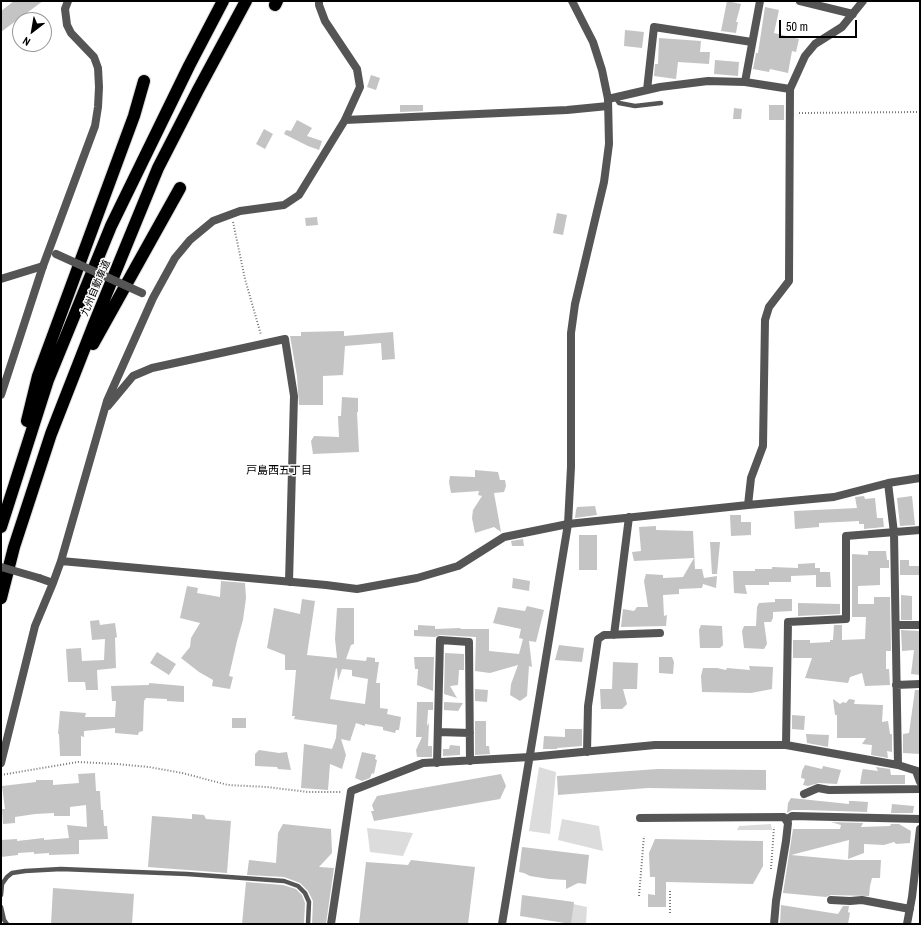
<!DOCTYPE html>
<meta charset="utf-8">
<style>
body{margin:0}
#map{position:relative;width:921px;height:925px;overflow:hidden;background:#fff;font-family:"Archivo Narrow",sans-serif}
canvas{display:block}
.frame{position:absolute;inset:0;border:2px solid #000;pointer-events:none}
.north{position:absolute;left:12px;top:12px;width:40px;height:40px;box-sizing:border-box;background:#fff;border:1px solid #999;border-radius:50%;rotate:211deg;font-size:11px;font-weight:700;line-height:16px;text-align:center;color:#000}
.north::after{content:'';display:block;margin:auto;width:14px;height:18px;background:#000;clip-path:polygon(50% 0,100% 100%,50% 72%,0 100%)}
.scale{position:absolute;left:779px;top:20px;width:78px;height:18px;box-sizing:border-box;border:2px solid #000;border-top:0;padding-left:5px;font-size:12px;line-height:14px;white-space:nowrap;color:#000;-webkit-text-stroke:3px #fff;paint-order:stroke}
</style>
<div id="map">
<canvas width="921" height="925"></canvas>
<div class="frame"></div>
<div class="north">N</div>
<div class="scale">50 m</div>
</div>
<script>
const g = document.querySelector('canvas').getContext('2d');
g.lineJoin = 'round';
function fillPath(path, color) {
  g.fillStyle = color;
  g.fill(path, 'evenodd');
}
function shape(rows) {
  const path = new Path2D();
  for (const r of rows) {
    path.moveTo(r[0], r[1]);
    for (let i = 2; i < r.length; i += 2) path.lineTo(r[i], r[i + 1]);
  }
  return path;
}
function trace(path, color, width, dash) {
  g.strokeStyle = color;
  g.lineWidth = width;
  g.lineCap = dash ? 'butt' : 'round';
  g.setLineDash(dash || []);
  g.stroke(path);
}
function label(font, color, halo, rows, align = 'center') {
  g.font = font + ' "Archivo Narrow","Noto Sans JP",sans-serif';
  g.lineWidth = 3;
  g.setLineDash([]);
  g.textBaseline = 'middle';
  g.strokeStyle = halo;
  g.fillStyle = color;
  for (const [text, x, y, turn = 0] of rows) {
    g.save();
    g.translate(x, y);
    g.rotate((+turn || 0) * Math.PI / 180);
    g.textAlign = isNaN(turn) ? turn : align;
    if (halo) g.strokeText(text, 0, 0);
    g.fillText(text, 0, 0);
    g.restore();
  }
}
fillPath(shape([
 [539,767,556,772,550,834,529,831],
 [562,819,599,826,603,851,558,840],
 [771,824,772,830,737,830,739,826],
 [367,828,413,833,403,856,370,852],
 [573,904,587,907,586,924,570,924]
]), '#dcdcdc');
fillPath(shape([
 [14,1,43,1,1,32,1,11],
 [727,1,741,4,736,22,738,22,736,33,721,31],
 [765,7,779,10,774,33,799,39,796,52,792,51,788,73,770,69,769,72,753,69,756,53,758,53],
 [625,30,644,32,642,48,624,46],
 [659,38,701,41,700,52,710,52,709,64,678,62,676,79,654,76,655,64,658,64],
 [715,60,739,62,738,76,714,74],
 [371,75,380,78,376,90,367,87],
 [400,105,423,105,423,111,400,112],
 [769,105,784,105,784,120,769,120],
 [734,108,742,109,741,119,733,119],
 [297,120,312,128,307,136,322,141,319,150,308,146,284,134,286,130,291,131],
 [264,129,273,134,265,149,256,144],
 [557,213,567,215,563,235,553,233],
 [317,217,318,225,306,226,305,218],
 [344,331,344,336,393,332,395,359,382,360,381,343,345,346,343,375,323,376,323,405,299,405,297,376,290,336,301,336,301,332],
 [342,397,358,398,358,412,357,412,359,452,313,454,311,441,314,436,339,437,338,416,341,416],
 [475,470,498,472,500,480,505,480,506,486,504,492,494,493,501,532,494,527,475,533,472,518,473,510,482,496,478,495,479,491,451,493,449,482,450,476,475,477],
 [864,496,865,499,875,498,877,518,883,518,884,527,864,529,864,524,859,524,859,521,819,523,819,527,795,529,794,511,857,508,855,497],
 [912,496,915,525,900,526,897,498],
 [595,506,597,515,575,518,576,510,577,507],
 [730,515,741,515,741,522,751,522,751,535,731,536],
 [656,526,656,530,693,531,695,569,702,569,704,578,717,576,716,588,703,584,702,588,679,589,679,594,663,595,664,616,667,615,666,626,621,627,623,609,634,611,637,607,648,607,644,581,646,574,663,575,663,578,683,577,694,558,634,561,632,552,641,551,639,527],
 [579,535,597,535,597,570,579,570],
 [523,539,524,546,512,546,511,541],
 [710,542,720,542,717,574,712,574],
 [868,551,886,551,887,560,889,560,889,568,880,568,880,585,858,586,858,604,874,604,874,597,890,597,891,651,886,651,886,669,889,669,890,685,865,686,862,673,850,677,848,683,805,678,812,658,793,658,793,640,810,640,810,643,830,642,830,640,833,640,834,625,842,625,842,640,865,639,866,617,852,617,852,554,868,555],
 [900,560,909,560,909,566,920,566,920,575,900,575],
 [815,563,815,568,820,568,820,572,830,572,831,587,816,587,816,575,791,576,791,582,769,582,769,585,745,585,747,594,734,593,733,571,755,571,755,569,772,569,772,567,798,568,798,564],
 [513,578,530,581,529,591,512,588],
 [221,581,245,583,246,598,243,620,237,641,229,676,233,677,230,689,212,686,213,680,199,672,181,658,190,647,191,638,200,623,180,618,187,586,198,588,197,593,220,597],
 [901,595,912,596,912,620,901,620],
 [302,599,315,601,307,655,337,658,335,639,337,608,354,608,354,644,351,645,346,659,366,661,367,657,375,658,375,662,379,662,376,683,380,683,380,708,388,709,387,714,401,717,399,730,396,730,395,733,383,730,383,727,365,724,365,726,356,723,350,741,341,739,346,755,342,769,330,764,328,790,301,788,304,744,332,749,336,738,337,725,294,719,295,716,292,716,296,670,285,670,285,655,267,648,274,608,300,614],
 [336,668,337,669,338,681,342,669,352,670,352,676,368,679,365,704,330,699],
 [775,599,792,599,792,611,773,612,773,618,771,622,764,622,767,644,764,649,744,648,742,631,744,626,756,626,757,607,759,603,775,602],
 [798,603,840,604,840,614,798,616],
 [527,606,544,610,536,642,529,641,532,667,529,666,527,696,520,701,510,695,511,684,518,665,490,673,475,671,476,637,440,635,435,637,414,636,414,630,418,630,418,625,435,626,435,629,460,628,461,629,489,629,489,651,519,654,523,639,519,638,521,629,493,623,498,607,525,611],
 [99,620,100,625,115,623,117,637,115,638,116,668,97,670,98,690,86,690,85,682,68,682,66,649,81,648,82,661,104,660,105,639,92,640,90,621],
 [701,625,722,626,723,645,720,648,700,648,699,630],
 [901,630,920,631,920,675,911,674,914,650,902,651],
 [559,645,584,648,582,662,555,660],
 [157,652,176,664,169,675,150,663],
 [445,653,464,654,464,670,459,670,458,685,450,686,457,698,444,694],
 [414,657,434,657,433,691,417,685,418,669,415,669],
 [659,657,672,657,674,662,673,674,659,673],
 [613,662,638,663,637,689,623,689,627,704,622,709,601,709,600,689,612,689],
 [749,666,773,667,772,689,751,693,702,692,701,676,703,668,717,668,726,670,727,668,750,670],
 [149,683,184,686,184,702,167,701,167,699,146,698,144,701,143,731,139,732,138,735,115,733,115,728,84,731,84,737,81,736,81,756,60,756,59,734,58,734,60,711,86,713,85,717,115,717,116,701,112,701,111,686,149,685],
 [475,689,488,690,487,702,475,701],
 [915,690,920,690,920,754,903,753,903,734,909,733],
 [833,699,840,704,843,702,846,703,849,699,855,700,854,704,883,705,882,722,888,721,890,734,892,734,892,752,887,751,888,758,871,755,872,745,862,744,866,738,837,738,837,715,835,715],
 [417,702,433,702,433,710,428,710,427,726,429,723,428,746,432,746,432,757,417,757,416,750,422,737,416,737],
 [444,702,463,703,458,711,444,710],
 [792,715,805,716,804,730,792,729],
 [232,718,246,718,246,728,232,728],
 [475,721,486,721,486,746,489,746,490,754,475,755],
 [565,729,582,729,582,746,557,748,557,749,543,749,544,736,565,737],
 [806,734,829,735,828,747,807,743],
 [450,745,460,746,460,755,443,756,443,749,449,749],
 [259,750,279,753,287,752,291,770,278,769,277,767,255,766,255,754],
 [362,752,376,755,375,759,377,760,374,774,372,773,370,778,362,781,355,778],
 [805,765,822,769,823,766,841,770,837,784,819,783,808,786,803,785,805,779,801,778,802,771],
 [876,767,890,769,891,775,905,775,905,784,860,784,862,772,863,769,878,771],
 [658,769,766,770,766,790,648,788,558,795,557,776],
 [95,773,96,791,100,791,101,810,103,810,104,826,107,826,108,839,79,840,79,854,49,855,49,853,34,854,34,852,18,853,18,855,1,857,1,840,17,839,17,841,44,838,44,840,69,838,67,825,87,827,86,805,70,807,70,816,54,816,54,813,35,814,15,817,15,823,3,824,2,809,5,809,2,786,36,782,36,780,53,780,53,785,79,783,78,774],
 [501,774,506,786,500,799,374,821,371,811,374,811,372,805,377,796],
 [791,798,849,804,849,801,853,801,868,802,867,812,807,810,792,810,787,813,788,803],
 [892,804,914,806,913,813,891,813],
 [192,814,204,815,206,819,231,821,227,873,148,867,152,816,192,819],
 [831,822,863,823,861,827,890,826,891,824,899,824,911,831,910,843,896,844,894,842,884,845,864,844,864,853,848,859,849,840,791,855,846,860,881,860,880,878,872,878,870,886,869,896,831,895,826,897,783,893,793,829,840,829,841,825],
 [283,824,331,829,332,853,319,867,334,868,326,924,312,924,313,901,308,891,300,883,284,877,247,875,249,860,276,863,278,833],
 [655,839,763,841,763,866,753,884,666,882,666,907,648,907,648,894,655,895,655,877,650,877,649,853],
 [522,847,589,855,586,884,578,883,566,889,566,880,549,879,530,876,524,873,519,872],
 [411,860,475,867,468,924,359,924,366,862,408,865],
 [246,882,283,885,296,889,302,895,305,903,304,924,242,924],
 [53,888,134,894,132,924,51,924],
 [522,895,574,902,571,924,520,916],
 [781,905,838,914,843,906,849,906,848,912,850,913,848,924,780,924]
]), '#c4c4c4');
const motorway = shape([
 [275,5,277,1],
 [93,344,180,188],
 [27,421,38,376,134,116,144,81],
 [1,527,48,380,111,226,189,66,223,1],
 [1,598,14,547,51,434,94,324,158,168,198,90,246,1]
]);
trace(motorway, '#dbdbdb', 14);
trace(shape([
 [799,113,920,112],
 [233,222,245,279,261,335],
 [1,775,78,762,117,764,149,767,182,773,228,785,267,787,308,792,342,792],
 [771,869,774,827],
 [670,891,670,915],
 [639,896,644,836]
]), '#777', 2, [1, 2]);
trace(shape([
 [615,97,619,103,635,106,661,103],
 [1,895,2,884,7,877,12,873,25,871,61,869,187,874,284,881,298,886,305,893,309,902,308,924],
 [1,907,4,920,7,924]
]), '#555', 4.5);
trace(shape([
 [800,1,853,14],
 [745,82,760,1],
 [647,90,654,27,752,42],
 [608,99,660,87,708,81,745,82,790,89],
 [345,120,567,110,608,106],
 [1,279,43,266],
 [108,406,133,376,152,368,285,339,294,396,289,582],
 [888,483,894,533,898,765],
 [748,505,751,478,763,446,765,320,769,307,789,281,790,89,805,56,815,44,842,27,863,1],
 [61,561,326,585,357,589,417,578,458,566,504,537,568,524,748,505,834,497,888,483,920,478],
 [39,578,53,583],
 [896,625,920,625],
 [614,635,629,517],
 [896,685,920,684],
 [438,732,470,733],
 [786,745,788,622,846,619,846,536,920,530],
 [587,752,588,706,598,639,604,635,660,633],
 [1,763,35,626,53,583,61,561,107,401,153,298,175,258,190,240,213,221,240,211,284,205,299,195,345,120,360,87,357,69,325,21,319,5,319,1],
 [437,763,440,640,469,642,470,761],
 [916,771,920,782],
 [804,794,818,788,829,790,920,789],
 [640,818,784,817,788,823,786,841,776,901,774,924],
 [786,820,792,816,920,819],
 [831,900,850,901,862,900,910,909],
 [331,924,351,791,423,763,530,757,655,745,786,745,898,765,920,772],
 [907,924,912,897,920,829]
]), '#555', 8);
trace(shape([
 [1,395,43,266,95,126,98,107,99,87,98,68,94,57,71,33,67,25,65,9,68,1],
 [502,924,568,524,571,467,571,333,575,304,604,182,609,144,608,99,602,70,593,42,572,1]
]), '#555', 8);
trace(motorway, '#000', 12);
trace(shape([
 [56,254,142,293],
 [1,567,39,578]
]), '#555', 8);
label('10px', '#000', '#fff', [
 ["九州自動車道",96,288,-67]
]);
label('11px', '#000', '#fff', [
 ["戸島西五丁目",279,471]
]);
</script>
